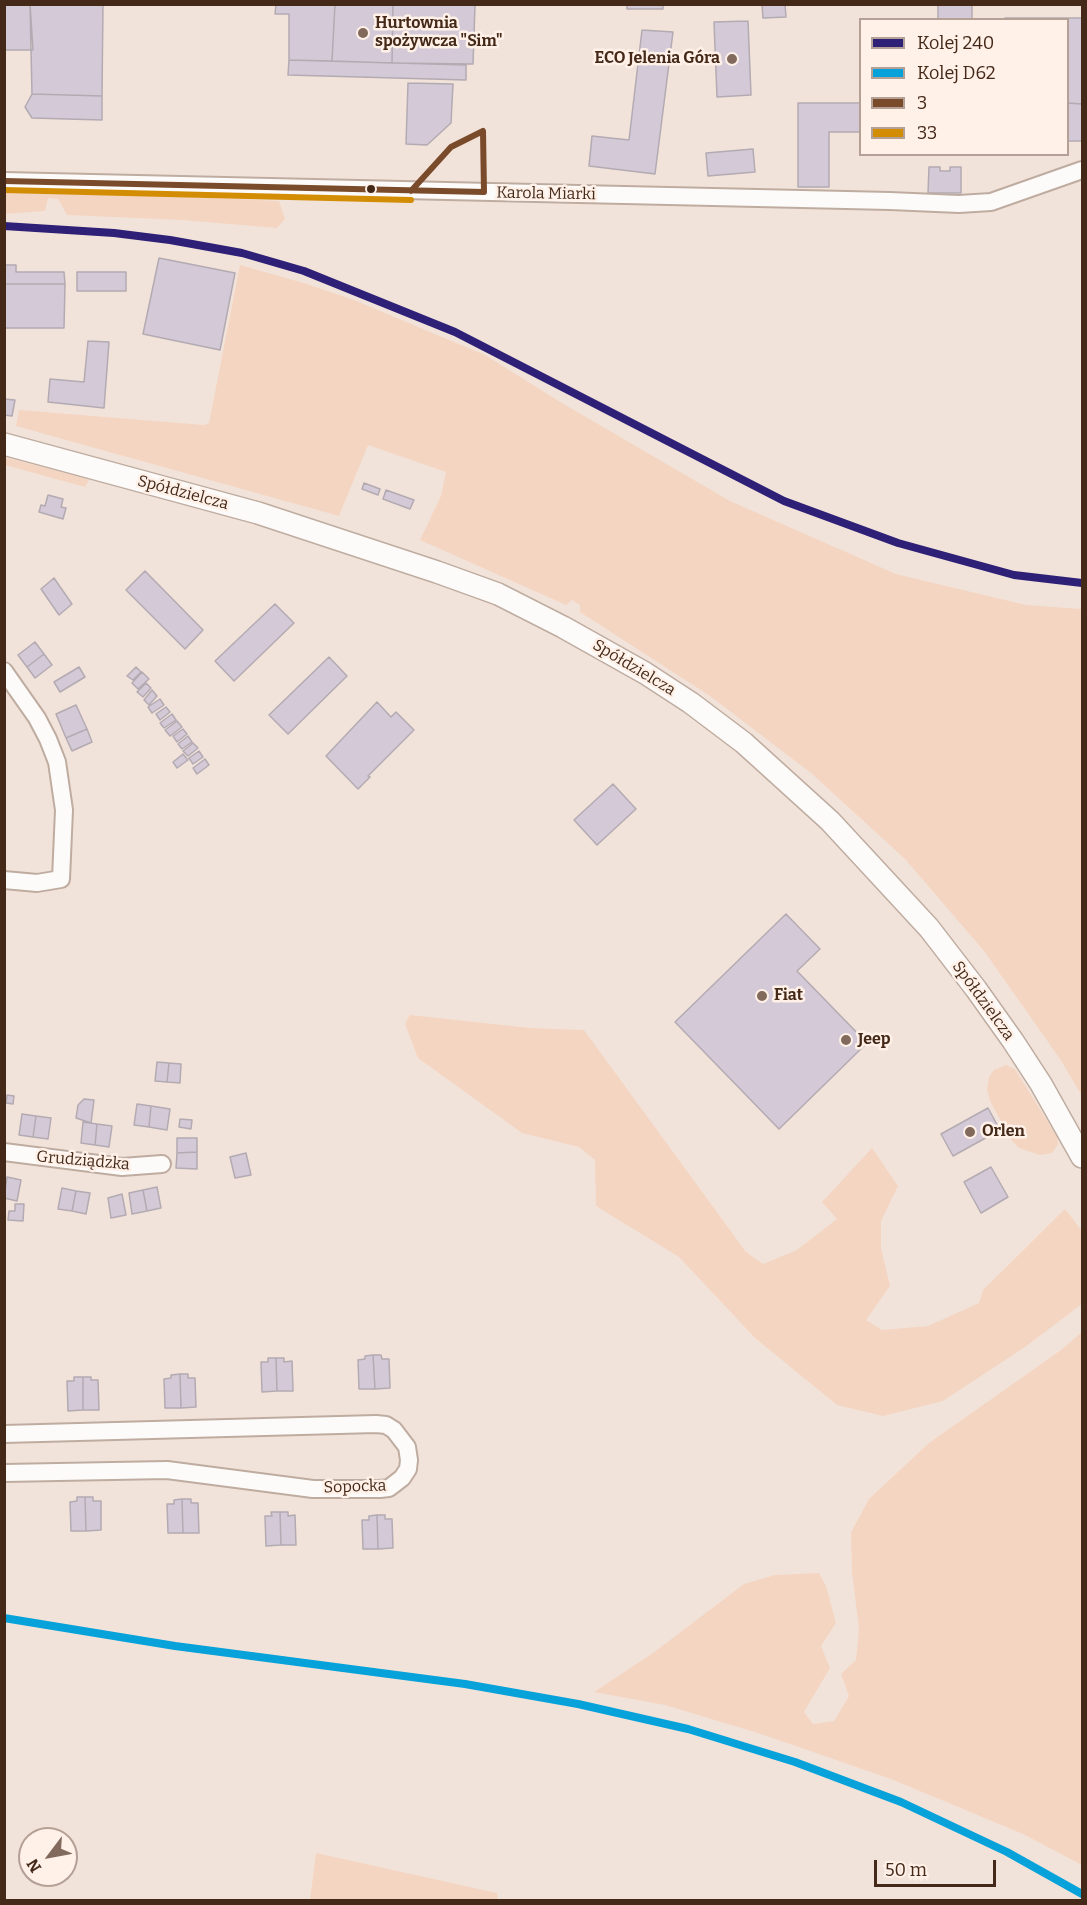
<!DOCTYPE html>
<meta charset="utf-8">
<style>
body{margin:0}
#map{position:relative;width:1087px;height:1905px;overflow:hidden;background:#f2e3da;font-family:Bitter,serif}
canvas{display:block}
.frame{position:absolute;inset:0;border:6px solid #442918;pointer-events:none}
.legend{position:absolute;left:859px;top:18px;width:210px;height:138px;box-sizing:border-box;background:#fff0e8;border:2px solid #b4a095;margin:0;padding:8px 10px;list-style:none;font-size:18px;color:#442918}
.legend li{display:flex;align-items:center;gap:12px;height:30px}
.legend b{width:30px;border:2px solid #b4a095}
.north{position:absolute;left:18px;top:1827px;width:60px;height:60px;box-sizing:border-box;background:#fff0e8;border:2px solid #b4a095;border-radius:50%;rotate:238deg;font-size:16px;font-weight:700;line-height:24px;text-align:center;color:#442918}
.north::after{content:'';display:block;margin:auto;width:21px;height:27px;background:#816a5c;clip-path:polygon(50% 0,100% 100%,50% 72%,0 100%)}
.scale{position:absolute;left:874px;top:1860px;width:122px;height:27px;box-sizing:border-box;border:3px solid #442918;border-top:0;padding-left:8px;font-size:18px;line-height:21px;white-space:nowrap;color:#442918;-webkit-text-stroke:4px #fff0e8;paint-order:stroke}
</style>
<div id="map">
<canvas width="1087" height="1905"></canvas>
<div class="frame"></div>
<ul class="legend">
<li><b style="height:8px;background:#2e2076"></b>Kolej 240</li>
<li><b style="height:8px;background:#07a2da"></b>Kolej D62</li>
<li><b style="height:8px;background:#7a4b2a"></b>3</li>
<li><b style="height:8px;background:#d38d05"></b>33</li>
</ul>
<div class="north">N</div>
<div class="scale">50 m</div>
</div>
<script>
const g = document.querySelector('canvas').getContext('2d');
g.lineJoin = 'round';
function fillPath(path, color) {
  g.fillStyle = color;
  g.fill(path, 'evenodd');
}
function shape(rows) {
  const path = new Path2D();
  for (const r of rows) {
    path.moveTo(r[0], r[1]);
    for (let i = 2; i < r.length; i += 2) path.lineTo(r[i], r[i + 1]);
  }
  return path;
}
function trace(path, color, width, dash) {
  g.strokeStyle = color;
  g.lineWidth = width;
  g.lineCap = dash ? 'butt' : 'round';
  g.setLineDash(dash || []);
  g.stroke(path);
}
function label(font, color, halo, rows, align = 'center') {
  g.font = font + ' Bitter,serif';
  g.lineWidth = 5;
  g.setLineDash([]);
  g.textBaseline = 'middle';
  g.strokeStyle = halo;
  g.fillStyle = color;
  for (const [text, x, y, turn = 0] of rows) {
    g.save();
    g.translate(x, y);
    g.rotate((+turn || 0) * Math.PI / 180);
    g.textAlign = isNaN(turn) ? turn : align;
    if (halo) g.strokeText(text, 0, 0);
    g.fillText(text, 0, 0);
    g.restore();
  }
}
fillPath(shape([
 [5,193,101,193,279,201,285,219,277,228,182,220,67,215,58,199,48,198,45,211,5,214],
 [240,265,307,284,354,300,485,355,562,403,730,501,896,574,1026,605,1082,609,1082,1096,1060,1059,984,951,905,859,811,773,710,696,580,612,580,605,572,600,566,605,420,540,441,496,446,472,368,445,339,516,16,426,19,410,204,425,209,423],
 [4,457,84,478,89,480,85,487,5,465],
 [410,1015,530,1028,584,1030,746,1252,763,1264,797,1250,837,1219,822,1202,872,1148,898,1186,881,1221,881,1248,890,1286,866,1320,882,1330,928,1326,979,1303,983,1290,1065,1209,1082,1231,1082,1304,1025,1347,943,1401,883,1416,837,1405,755,1338,679,1257,596,1206,595,1160,579,1147,522,1133,418,1058,405,1024],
 [1006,1065,1015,1069,1057,1137,1058,1144,1052,1153,1040,1155,1019,1148,1012,1141,990,1101,987,1090,989,1077,994,1070],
 [1082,1332,1082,1865,1023,1834,891,1779,761,1734,665,1705,594,1692,653,1653,744,1584,775,1575,819,1573,826,1586,836,1623,821,1646,830,1668,804,1712,813,1724,834,1721,849,1696,841,1674,856,1660,859,1629,852,1572,851,1532,869,1499,929,1443,1061,1350],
 [316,1853,497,1893,498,1900,310,1900]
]), '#f4d5c2');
const building = shape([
 [4,4,30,4,33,50,4,50,4,4],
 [30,4,103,4,102,96,32,94,30,4],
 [276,4,335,4,332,61,289,60,289,14,275,14,276,4],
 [335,4,393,4,392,63,332,61,335,4],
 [393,4,475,5,473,64,392,63,393,4],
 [627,4,663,4,663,9,627,9,627,4],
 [762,4,785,4,786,17,763,18,762,4],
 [938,4,972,4,972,20,938,20,938,4],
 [1005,18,1082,18,1082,104,1068,103,1068,20,1005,20,1005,18],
 [748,21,751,95,717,97,714,22,748,21],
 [642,30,673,32,655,174,589,166,592,136,629,140,642,30],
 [289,60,466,65,466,80,288,75,289,60],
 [408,83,453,84,451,123,427,145,406,144,408,83],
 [32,94,102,96,102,120,32,118,25,107,32,94],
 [798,103,860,103,860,132,829,132,829,187,798,187,798,103],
 [1068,103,1082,104,1082,141,1068,141,1068,103],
 [753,149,755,172,708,176,706,153,753,149],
 [929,167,940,167,940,171,950,171,950,167,961,167,961,193,928,193,929,167],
 [159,258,235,273,220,350,143,334,159,258],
 [4,265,16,265,16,272,64,272,65,284,4,284,4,265],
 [77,272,126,272,126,291,77,291,77,272],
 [4,284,65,284,64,328,4,328,4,284],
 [88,341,109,342,104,408,48,402,50,379,84,382,88,341],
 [4,399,15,400,12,416,4,415,4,399],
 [364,483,380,489,378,495,362,489,364,483],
 [386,490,414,500,410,509,383,499,386,490],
 [48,495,63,499,61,507,66,508,63,519,39,512,41,505,45,506,48,495],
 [145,571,203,630,185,649,126,590,145,571],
 [54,578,72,604,59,615,41,589,54,578],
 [275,604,294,623,234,681,215,661,275,604],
 [35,642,44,654,27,667,18,655,35,642],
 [44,654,52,665,35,678,27,667,44,654],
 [329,657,347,676,288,734,269,715,329,657],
 [79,667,85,677,60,692,54,682,79,667],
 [136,667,141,672,133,680,127,676,136,667],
 [142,672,149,679,138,689,132,683,142,672],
 [146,683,151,688,143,697,137,692,146,683],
 [152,690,157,696,149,705,144,700,152,690],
 [160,699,164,705,152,713,148,707,160,699],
 [377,702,391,717,396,712,414,730,368,776,370,777,358,789,326,756,377,702],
 [76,705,87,729,66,738,56,714,76,705],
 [166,707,170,712,160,720,156,714,166,707],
 [172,714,176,720,164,728,160,723,172,714],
 [177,721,182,727,170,736,165,730,177,721],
 [87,729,92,742,72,751,66,738,87,729],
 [183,729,187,734,177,742,173,736,183,729],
 [188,736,192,742,182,749,178,744,188,736],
 [193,743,198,748,188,756,183,751,193,743],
 [199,751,203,757,193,764,189,758,199,751],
 [183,754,188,760,177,768,173,762,183,754],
 [205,759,209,765,197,774,193,768,205,759],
 [613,784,636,809,597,845,574,820,613,784],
 [786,914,820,949,797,971,867,1043,779,1129,675,1022,786,914],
 [157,1062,169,1063,167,1082,155,1081,157,1062],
 [169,1063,181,1064,180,1083,167,1082,169,1063],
 [7,1095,14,1096,13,1104,6,1103,7,1095],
 [84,1099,94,1100,91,1123,76,1118,78,1105,84,1099],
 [137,1104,151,1106,149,1127,134,1125,137,1104],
 [151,1106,170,1109,167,1130,149,1127,151,1106],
 [988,1108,1000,1130,953,1156,941,1134,988,1108],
 [22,1114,36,1116,33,1137,19,1135,22,1114],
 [36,1116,51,1118,48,1139,33,1137,36,1116],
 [180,1119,192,1120,191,1129,179,1127,180,1119],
 [83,1122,97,1124,95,1145,81,1143,83,1122],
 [97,1124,112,1126,109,1147,95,1145,97,1124],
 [177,1138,197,1138,197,1152,177,1153,177,1138],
 [197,1152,197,1169,176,1168,177,1153,197,1152],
 [246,1153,251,1175,235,1178,230,1157,246,1153],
 [991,1167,1008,1197,981,1213,964,1182,991,1167],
 [7,1177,21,1180,17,1201,4,1198,7,1177],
 [157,1187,161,1208,147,1211,143,1190,157,1187],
 [62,1188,76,1191,72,1211,58,1209,62,1188],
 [143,1190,147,1211,132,1214,129,1193,143,1190],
 [76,1191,90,1193,86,1214,72,1211,76,1191],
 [122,1194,126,1215,111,1218,108,1198,122,1194],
 [15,1204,24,1204,23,1221,8,1220,9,1211,15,1211,15,1204],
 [373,1355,375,1389,359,1389,358,1360,365,1359,365,1356,373,1355],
 [373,1355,381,1355,382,1359,389,1359,390,1388,375,1389,373,1355],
 [268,1358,276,1358,277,1391,262,1392,261,1362,268,1362,268,1358],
 [276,1358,284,1358,284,1362,292,1361,293,1391,277,1391,276,1358],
 [180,1374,181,1408,165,1408,164,1379,171,1378,171,1375,180,1374],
 [180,1374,188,1374,188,1378,195,1378,196,1407,181,1408,180,1374],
 [74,1377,83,1377,83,1410,68,1411,67,1381,74,1381,74,1377],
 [83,1377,91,1377,91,1380,98,1380,99,1410,83,1410,83,1377],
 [77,1497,85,1497,86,1531,71,1531,70,1502,77,1501,77,1497],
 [85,1497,93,1497,93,1501,101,1501,101,1530,86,1531,85,1497],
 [182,1499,191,1499,191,1503,198,1503,199,1533,183,1533,182,1499],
 [182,1499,183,1533,168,1533,167,1504,174,1504,174,1500,182,1499],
 [271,1512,280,1512,281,1545,266,1546,265,1516,272,1516,271,1512],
 [280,1512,288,1512,288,1516,295,1515,296,1545,281,1545,280,1512],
 [377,1515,385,1515,385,1519,392,1519,393,1548,378,1549,377,1515],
 [377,1515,378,1549,363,1549,362,1520,369,1520,369,1516,377,1515]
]);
fillPath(building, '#d4cad7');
trace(building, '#b3aab2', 1.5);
const minor = shape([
 [4,181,890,201,959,204,991,202,1082,170],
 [4,671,37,718,48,739,57,762,64,810,61,879,37,883,4,880],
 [4,1152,122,1167,162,1164],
 [4,1434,376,1424,386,1425,394,1430,407,1447,409,1460,408,1469,402,1478,389,1488,380,1489,313,1489,167,1470,4,1473]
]);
const major = shape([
 [4,444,258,513,437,572,498,594,563,627,645,673,691,703,744,743,830,821,929,928,976,989,1013,1041,1041,1084,1082,1157]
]);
trace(minor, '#bfaca0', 20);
trace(major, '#bfaca0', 24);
trace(minor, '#fdfbf9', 16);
trace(major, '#fdfbf9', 21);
trace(shape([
 [4,181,484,192],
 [411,191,451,147,483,131,484,192]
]), '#7a4b2a', 6);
trace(shape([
 [4,190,411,200]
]), '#d38d05', 6);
trace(shape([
 [4,226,114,233,170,240,242,253,304,271,455,332,784,501,898,543,1014,575,1082,583]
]), '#2e2076', 8);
trace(shape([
 [4,1618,175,1646,465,1684,578,1704,688,1729,795,1762,901,1802,1007,1852,1082,1894]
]), '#07a2da', 8);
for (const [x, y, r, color] of [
 [363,33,6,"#816a5c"],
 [732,59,6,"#816a5c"],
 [371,189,5,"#442918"],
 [762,996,6,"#816a5c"],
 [846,1040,6,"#816a5c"],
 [970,1132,6,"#816a5c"]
]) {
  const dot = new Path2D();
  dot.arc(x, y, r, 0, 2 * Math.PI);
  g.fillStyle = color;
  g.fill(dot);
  trace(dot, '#fff0e8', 2);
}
label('bold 16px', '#442918', '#fff0e8', [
 ["Hurtownia",375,24],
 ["spożywcza \"Sim\"",375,42],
 ["ECO Jelenia Góra",720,59,"right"],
 ["Fiat",774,996],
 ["Jeep",858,1040],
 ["Orlen",982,1132]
], 'left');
label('16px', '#442918', '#fff0e8', [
 ["Karola Miarki",546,194,1],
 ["Spółdzielcza",183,493,15],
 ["Spółdzielcza",634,668,31],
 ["Spółdzielcza",983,1001,54],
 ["Grudziądzka",83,1161,5],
 ["Sopocka",355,1487,-2]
]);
</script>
